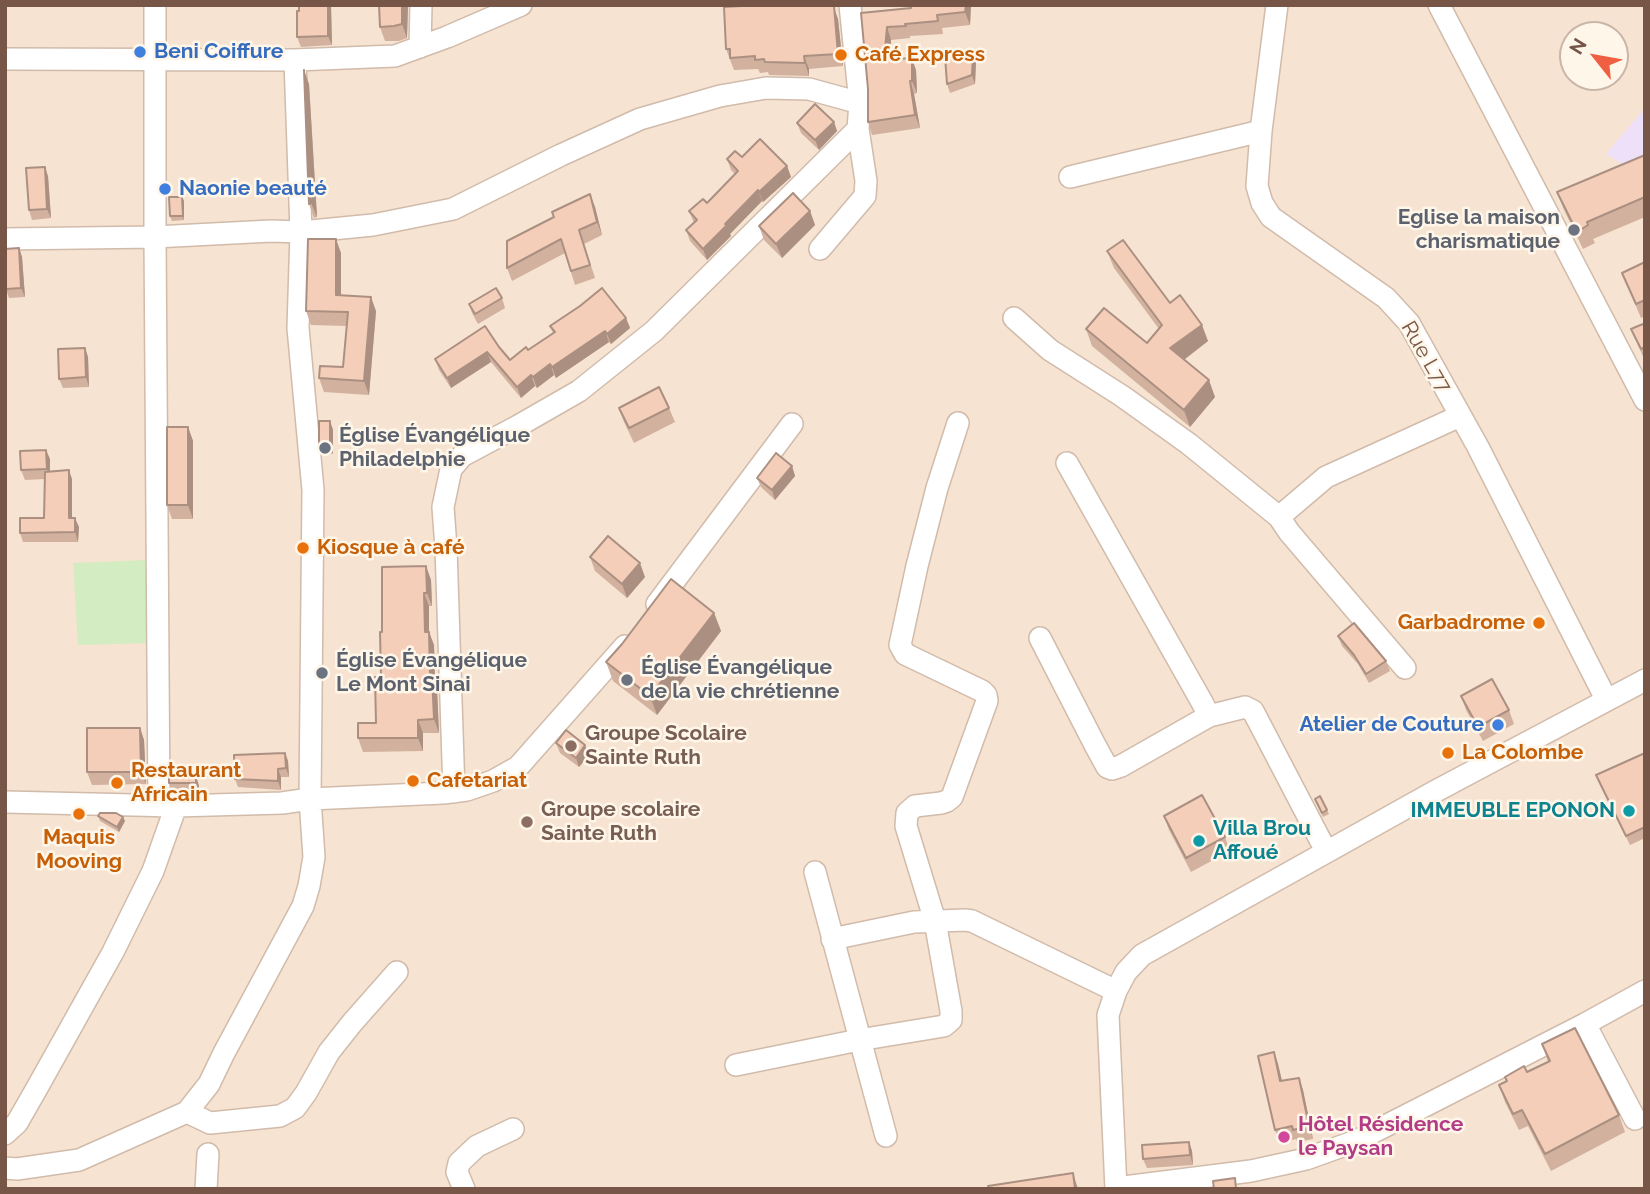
<!DOCTYPE html>
<meta charset="utf-8">
<style>
body{margin:0}
#map{position:relative;width:1650px;height:1194px;overflow:hidden;background:#fdf2e3;font-family:Raleway,sans-serif}
canvas{display:block}
.frame{position:absolute;inset:0;border:7px solid #775647;pointer-events:none}
.north{position:absolute;left:1559px;top:21px;width:70px;height:70px;box-sizing:border-box;background:#fff6ea;border:2px solid #c9b6a9;border-radius:50%;rotate:301deg;font-size:19px;font-weight:700;line-height:28px;text-align:center;color:#775647}
.north::after{content:'';display:block;margin:auto;width:24px;height:32px;background:#ee6041;clip-path:polygon(50% 0,100% 100%,50% 72%,0 100%)}
</style>
<div id="map">
<canvas width="1650" height="1194"></canvas>
<div class="frame"></div>
<div class="north">N</div>
</div>
<script>
const g = document.querySelector('canvas').getContext('2d');
g.lineJoin = 'round';
function fillPath(path, color) {
  g.fillStyle = color;
  g.fill(path, 'evenodd');
}
function shape(rows) {
  const path = new Path2D();
  for (const r of rows) {
    path.moveTo(r[0], r[1]);
    for (let i = 2; i < r.length; i += 2) path.lineTo(r[i], r[i + 1]);
  }
  return path;
}
function trace(path, color, width, dash) {
  g.strokeStyle = color;
  g.lineWidth = width;
  g.lineCap = dash ? 'butt' : 'round';
  g.setLineDash(dash || []);
  g.stroke(path);
}
function label(font, color, halo, rows, align = 'center') {
  g.font = font + ' Raleway,sans-serif';
  g.lineWidth = 5;
  g.setLineDash([]);
  g.textBaseline = 'middle';
  g.strokeStyle = halo;
  g.fillStyle = color;
  for (const [text, x, y, turn = 0] of rows) {
    g.save();
    g.translate(x, y);
    g.rotate((+turn || 0) * Math.PI / 180);
    g.textAlign = isNaN(turn) ? turn : align;
    if (halo) g.strokeText(text, 0, 0);
    g.fillText(text, 0, 0);
    g.restore();
  }
}
fillPath(shape([
 [5,5,1645,5,1645,1189,5,1189],
 [1573,35,1615,35,1615,77,1573,77]
]), '#f6e3d1');
fillPath(shape([
 [1645,108,1645,178,1606,154]
]), '#efe0fa');
fillPath(shape([
 [146,560,151,643,78,645,73,563]
]), '#d4ecc1');
const minor = shape([
 [155,5,155,237,159,806],
 [1277,5,1261,131,1257,186,1262,203,1271,217,1386,298,1409,323,1478,447,1606,699],
 [1439,5,1645,400],
 [420,47,421,5],
 [5,59,295,60,395,56,447,37,521,5],
 [1070,177,1261,131],
 [5,239,155,237,271,231,301,232,373,225,453,209,561,155,640,119,720,96,766,88,809,89,860,103],
 [820,249,865,196,866,181,858,129,860,103,850,5],
 [1014,318,1050,350,1122,396,1189,444,1279,517],
 [1067,463,1203,704,1209,716,1245,707,1253,711,1326,851],
 [657,604,792,424],
 [1040,638,1095,745,1107,767,1112,769,1121,766,1209,716],
 [1405,668,1289,532,1279,517,1326,477,1460,416],
 [454,792,446,548,443,507,451,469,462,456,518,426,579,391,654,331,858,129],
 [5,802,176,806,282,803,310,799,443,793,467,790,493,781,518,767,625,646],
 [815,872,886,1136],
 [832,939,914,922,965,920,972,921,1116,991],
 [1585,1024,1635,1119],
 [736,1065,859,1040,944,1026,951,1020,951,1011,935,921,906,826,907,813,915,806,941,803,947,801,952,797,987,701,986,695,982,691,905,654,900,645,917,566,937,488,958,423],
 [187,1112,210,1123,280,1116,295,1108,306,1093,329,1052,352,1023,397,972],
 [5,1134,17,1123,37,1088,113,952,153,871,176,806],
 [5,1168,17,1169,79,1160,187,1112,209,1084,224,1053,303,906,309,886,314,857,310,799,313,490,298,328,301,232,295,60],
 [1116,1188,1251,1171,1306,1159,1356,1141,1585,1024,1645,991],
 [206,1189,208,1154],
 [464,1189,457,1172,459,1163,477,1146,513,1129],
 [1116,1189,1108,1015,1116,991,1126,972,1142,955,1434,792,1645,680]
]);
trace(minor, '#d1bbab', 24);
trace(minor, '#fff', 21);
fillPath(shape([
 [331,5,332,45,301,47,297,37],
 [408,5,407,38,399,41,385,41,380,27],
 [971,5,970,25,942,28,943,34,910,36,910,38,891,40,890,60,916,70,917,93,914,94,920,128,872,135,868,122,868,89,861,13,911,8],
 [835,11,838,19,843,66,809,69,809,76,769,75,768,72,760,73,758,69,734,70,726,49],
 [976,62,975,84,950,93,947,84],
 [309,84,317,217,314,218,309,204],
 [834,122,837,131,819,150,801,133,797,123],
 [1645,155,1645,217,1593,239,1595,243,1583,249,1564,210,1557,192],
 [742,157,787,166,791,177,763,202,762,201,730,234,731,236,707,260,690,241,686,230,694,223,689,211,707,203,735,174,731,170,727,159],
 [48,176,51,218,32,220,29,210],
 [590,194,595,207,602,235,584,244,595,278,575,285,565,253,512,281,507,268,554,217],
 [184,201,184,220,172,221,170,216],
 [810,211,815,225,782,258,764,240,759,226],
 [19,248,22,257,25,297,9,298,6,289],
 [1107,251,1170,303,1208,341,1184,360,1215,397,1190,427,1092,346,1086,329,1147,343,1159,329,1114,268],
 [341,253,341,295,376,311,369,395,324,392,319,378,343,367,347,326,311,325,306,311],
 [1645,262,1645,316,1641,318,1622,273],
 [502,298,505,308,478,324,472,313,469,304],
 [626,318,630,328,611,344,609,342,556,378,554,375,537,388,535,386,521,398,491,362,451,388,439,370,435,359,499,347,510,360,528,350,553,333,550,326],
 [1645,328,1645,358,1644,359,1631,329],
 [85,348,88,357,89,387,63,388,59,379],
 [619,408,669,408,675,422,634,443,624,422],
 [330,421,333,430,333,454,323,454,319,444],
 [188,427,193,441,193,519,172,519,167,505],
 [50,459,50,471,72,479,72,518,79,527,78,542,23,542,20,533,44,518,45,479,25,480,21,470],
 [792,466,795,476,775,500,761,487,757,478],
 [590,557,645,577,627,598,595,571],
 [426,566,431,580,432,606,429,606,429,632,434,645,435,681,437,689,439,733,423,733,423,751,363,752,358,738,376,723,381,677],
 [714,613,721,631,657,715,613,681,606,662],
 [1338,636,1386,661,1390,671,1369,683,1358,664,1342,646],
 [1461,696,1509,710,1514,724,1483,741,1466,710],
 [140,728,144,740,146,784,92,785,87,772],
 [556,743,585,745,589,755,579,767,560,753],
 [285,753,288,761,289,777,281,777,281,790,238,787,235,779],
 [1645,753,1645,838,1630,845,1600,785,1596,775],
 [196,776,199,786,199,792,172,793,169,783],
 [1315,799,1327,810,1329,814,1323,817],
 [98,816,125,821,119,832,100,821],
 [1164,816,1225,837,1230,851,1191,872,1169,830],
 [1542,1044,1619,1115,1625,1132,1551,1171,1528,1126,1519,1130,1505,1102,1499,1085,1548,1062],
 [1274,1052,1278,1064,1282,1081,1299,1078,1303,1090,1313,1139,1297,1142,1296,1139,1280,1143,1275,1130],
 [1189,1142,1192,1151,1193,1165,1147,1168,1143,1159]
]), '#d2b19f');
fillPath(shape([
 [328,5,331,5,332,45,328,36],
 [402,5,408,5,407,38,402,24],
 [831,5,835,5,835,11,838,19,843,66,838,54],
 [966,5,971,5,970,25,965,12],
 [887,27,891,40,889,73,884,60],
 [973,53,976,62,975,84,972,75],
 [804,56,809,69,809,76,805,63],
 [912,58,916,70,917,93,912,81],
 [304,70,309,84,317,217,311,203],
 [910,81,914,94,920,128,915,115],
 [834,122,837,131,819,150,815,140],
 [787,166,791,177,763,202,759,192],
 [45,167,48,176,51,218,47,209],
 [758,190,762,201,730,234,731,236,707,260,703,249,725,224],
 [590,194,595,207,602,235,597,222],
 [182,197,184,201,184,220,183,216],
 [810,211,815,225,782,258,776,244],
 [336,239,341,253,341,309,336,295],
 [19,248,22,257,25,297,21,288],
 [371,297,376,311,369,395,364,381],
 [626,318,630,328,611,344,607,334],
 [1202,325,1208,341,1177,365,1170,348],
 [605,331,609,342,556,378,552,367],
 [85,348,88,357,89,387,86,377],
 [487,352,491,362,451,388,447,378],
 [550,364,554,375,537,388,533,377],
 [531,375,535,386,521,398,517,387],
 [1209,380,1215,397,1190,427,1184,410],
 [330,421,333,430,333,454,330,444],
 [188,427,193,441,193,519,188,505],
 [46,450,50,459,50,479,47,469],
 [792,466,795,476,775,500,772,490],
 [69,470,72,479,72,527,69,518],
 [75,518,79,527,78,542,75,532],
 [640,563,645,577,627,598,622,584],
 [426,566,431,580,432,606,427,593],
 [424,593,429,606,429,632,434,645,435,681,437,689,439,733,434,719,425,632],
 [714,613,721,631,657,715,650,696],
 [418,720,423,733,423,751,418,738],
 [140,728,144,740,146,784,141,772],
 [585,745,589,755,579,767,576,758],
 [285,753,288,761,289,777,286,768],
 [278,769,281,777,281,790,278,781],
 [196,776,199,786,199,792,196,783],
 [123,817,125,821,119,832,117,827],
 [1274,1052,1278,1064,1285,1094,1280,1081],
 [1299,1078,1303,1090,1313,1139,1309,1126],
 [1189,1142,1192,1151,1193,1165,1190,1155],
 [1073,1173,1077,1186,1078,1189,1075,1189]
]), '#ab9082');
const building = shape([
 [299,5,328,5,328,36,297,37,297,11,299,11,299,5],
 [379,5,402,5,402,24,394,26,380,27,379,5],
 [758,5,831,5,831,6,834,6,838,54,804,56,805,63,765,62,764,59,755,60,755,56,730,58,730,49,726,49,724,7,758,5],
 [911,5,966,5,965,12,937,15,938,21,905,24,906,26,887,27,884,60,912,58,912,81,910,81,915,115,868,122,868,89,861,13,911,8,911,5],
 [973,53,972,75,947,84,945,56,973,53],
 [304,70,311,203,309,204,304,70],
 [815,104,834,122,815,140,797,123,815,104],
 [760,139,787,166,759,192,758,190,725,224,727,225,703,249,686,230,697,220,689,211,703,199,707,203,738,171,727,159,735,151,742,157,760,139],
 [1645,155,1645,197,1587,222,1588,225,1577,232,1557,192,1645,155],
 [45,167,47,209,29,210,26,168,45,167],
 [793,193,810,211,776,244,759,226,793,193],
 [590,194,597,222,579,230,590,265,571,271,561,239,507,268,507,241,554,217,552,212,590,194],
 [169,197,182,197,183,216,170,216,169,197],
 [308,239,336,239,336,295,371,297,364,381,319,378,320,366,343,367,348,312,306,311,308,239],
 [1123,240,1170,303,1180,295,1202,325,1170,348,1209,380,1184,410,1086,329,1104,308,1147,343,1162,325,1107,251,1123,240],
 [19,248,21,288,6,289,5,249,19,248],
 [1645,262,1645,300,1636,304,1622,273,1645,262],
 [496,288,502,298,475,314,469,304,496,288],
 [602,288,626,318,607,334,605,331,552,367,550,364,533,377,531,375,517,387,487,352,447,378,435,359,485,326,499,347,510,360,526,347,528,350,555,332,550,326,580,306,602,288],
 [1643,324,1645,328,1645,347,1641,349,1631,329,1643,324],
 [85,348,86,377,59,379,58,349,85,348],
 [659,387,669,408,629,428,619,408,659,387],
 [319,421,330,421,330,444,319,444,319,421],
 [167,427,188,427,188,505,167,505,167,427],
 [46,450,47,469,21,470,20,451,46,450],
 [776,453,792,466,772,490,757,478,776,453],
 [69,470,69,518,75,518,75,532,20,533,20,518,44,518,45,472,69,470],
 [608,536,640,563,622,584,590,557,608,536],
 [426,566,427,593,424,593,425,632,429,632,430,676,432,675,434,719,418,720,418,738,358,738,358,723,376,723,375,677,381,677,380,632,382,632,382,567,426,566],
 [671,579,714,613,650,696,606,662,622,644,671,579],
 [1354,623,1386,661,1366,674,1354,655,1338,636,1354,623],
 [1492,679,1509,710,1478,727,1461,696,1492,679],
 [87,728,140,728,141,772,87,772,87,728],
 [566,730,585,745,576,758,556,743,566,730],
 [285,753,286,768,278,769,278,781,235,779,234,755,285,753],
 [1645,753,1645,827,1626,836,1596,775,1645,753],
 [196,776,196,783,169,783,169,777,196,776],
 [1202,795,1225,837,1186,858,1164,816,1202,795],
 [1320,796,1327,810,1322,813,1315,799,1320,796],
 [100,813,116,813,123,817,117,827,98,816,100,813],
 [1575,1028,1619,1115,1545,1154,1522,1110,1513,1114,1499,1085,1507,1081,1505,1077,1524,1066,1527,1072,1550,1061,1542,1044,1575,1028],
 [1274,1052,1280,1081,1299,1078,1309,1126,1293,1130,1292,1126,1275,1130,1258,1056,1274,1052],
 [1189,1142,1190,1155,1143,1159,1142,1145,1189,1142],
 [1073,1173,1075,1189,989,1189,988,1186,1073,1173],
 [1235,1178,1236,1189,1214,1189,1213,1181,1235,1178]
]);
fillPath(building, '#f4ceb9');
trace(building, '#ab9082', 2);
for (const [x, y, r, color] of [
 [140,52,7,"#3f7fe0"],
 [841,55,7,"#e8710a"],
 [165,189,7,"#3f7fe0"],
 [1574,230,7,"#6b7280"],
 [325,448,7,"#6b7280"],
 [303,548,7,"#e8710a"],
 [1539,623,7,"#e8710a"],
 [322,673,7,"#6b7280"],
 [627,680,7,"#6b7280"],
 [1498,725,7,"#3f7fe0"],
 [571,746,7,"#8d6e63"],
 [1448,753,7,"#e8710a"],
 [413,781,7,"#e8710a"],
 [117,783,7,"#e8710a"],
 [1629,811,7,"#0f9aa8"],
 [79,814,7,"#e8710a"],
 [527,822,7,"#8d6e63"],
 [1199,841,7,"#0f9aa8"],
 [1284,1137,7,"#d1479c"]
]) {
  const dot = new Path2D();
  dot.arc(x, y, r, 0, 2 * Math.PI);
  g.fillStyle = color;
  g.fill(dot);
  trace(dot, '#fff6ea', 2.5);
}
label('bold 21px', '#366cbe', '#fff6ea', [
 ["Beni Coiffure",154,52],
 ["Naonie beauté",179,189],
 ["Atelier de Couture",1484,725,"right"]
], 'left');
label('bold 21px', '#c56008', '#fff6ea', [
 ["Café Express",855,55],
 ["Kiosque à café",317,548],
 ["Garbadrome",1525,623,"right"],
 ["La Colombe",1462,753],
 ["Restaurant",131,771],
 ["Africain",131,795],
 ["Cafetariat",427,781],
 ["Maquis",79,838,"center"],
 ["Mooving",79,862,"center"]
], 'left');
label('bold 21px', '#5b616d', '#fff6ea', [
 ["Eglise la maison",1560,218,"right"],
 ["charismatique",1560,242,"right"],
 ["Église Évangélique",339,436],
 ["Philadelphie",339,460],
 ["Église Évangélique",336,661],
 ["Le Mont Sinai",336,685],
 ["Église Évangélique",641,668],
 ["de la vie chrétienne",641,692]
], 'left');
label('21px', '#775647', '#fff6ea', [
 ["Rue L77",1426,357,60]
]);
label('bold 21px', '#785e54', '#fff6ea', [
 ["Groupe Scolaire",585,734],
 ["Sainte Ruth",585,758],
 ["Groupe scolaire",541,810],
 ["Sainte Ruth",541,834]
], 'left');
label('bold 21px', '#0d838f', '#fff6ea', [
 ["IMMEUBLE EPONON",1615,811],
 ["Villa Brou",1213,829,"left"],
 ["Affoué",1213,853,"left"]
], 'right');
label('bold 21px', '#b23c85', '#fff6ea', [
 ["Hôtel Résidence",1298,1125],
 ["le Paysan",1298,1149]
], 'left');
</script>
